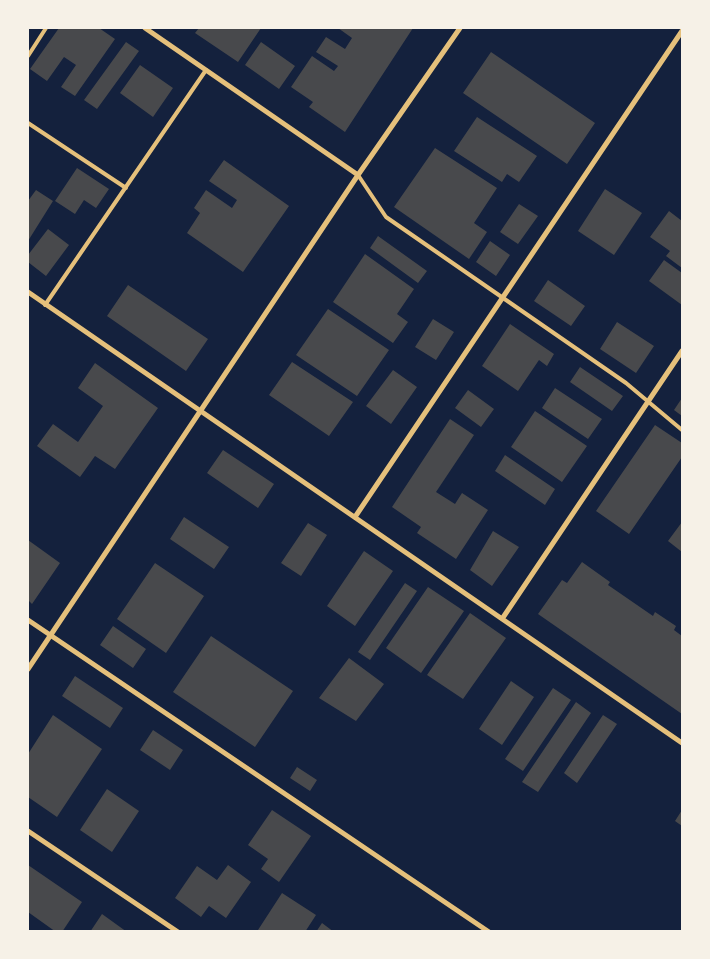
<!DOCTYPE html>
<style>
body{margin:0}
#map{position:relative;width:710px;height:959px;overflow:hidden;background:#14213d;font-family:Roboto,sans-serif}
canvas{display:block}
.frame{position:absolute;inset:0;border:29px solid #f6f1e7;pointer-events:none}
</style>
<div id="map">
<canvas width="710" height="959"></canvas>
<div class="frame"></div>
</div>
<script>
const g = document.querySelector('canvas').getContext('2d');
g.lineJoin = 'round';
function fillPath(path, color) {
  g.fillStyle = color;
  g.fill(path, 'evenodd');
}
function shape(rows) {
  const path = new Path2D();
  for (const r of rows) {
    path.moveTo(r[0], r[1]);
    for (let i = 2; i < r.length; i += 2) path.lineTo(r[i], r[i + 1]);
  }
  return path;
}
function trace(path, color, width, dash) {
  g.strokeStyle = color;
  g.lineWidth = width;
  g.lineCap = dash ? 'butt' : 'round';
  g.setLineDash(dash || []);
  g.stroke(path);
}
fillPath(shape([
 [59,28,99,28,115,39,75,96,61,87,76,65,64,57,47,81,30,69],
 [199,28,261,28,238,62,195,33],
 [338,28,413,28,345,132,309,107,313,102,291,87,312,56,334,71,338,66,316,52,326,37,345,49,352,38],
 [126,42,139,51,97,109,84,100],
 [261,42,295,66,279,89,245,65],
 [491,52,595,123,567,164,463,93],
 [140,65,173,88,153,117,120,93],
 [477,117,537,156,519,182,507,174,502,182,454,151],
 [435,148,497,188,474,223,487,232,469,259,394,207],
 [224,160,289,206,243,272,187,233,200,213,194,208,206,190,232,208,237,200,209,181],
 [77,168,109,189,96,208,84,200,75,214,55,201],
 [605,189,642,213,614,255,578,231],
 [36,190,53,201,28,241,28,201],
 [519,204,538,216,518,244,500,232],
 [669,211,682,221,682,268,666,256,670,251,650,237],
 [48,229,69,245,46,276,28,262,28,255],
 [378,236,427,271,418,283,370,248],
 [490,241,510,255,496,276,476,262],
 [365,254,414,289,397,314,408,322,393,343,333,302],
 [664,260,682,273,682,305,649,281],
 [548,280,585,306,571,326,534,301],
 [128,285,208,339,186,371,107,316],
 [328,309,389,350,357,396,296,355],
 [433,319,454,332,436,360,415,347],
 [617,322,654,346,636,373,600,349],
 [510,324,554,354,547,366,539,360,518,391,482,366],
 [292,362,353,402,329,436,269,395],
 [95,363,158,408,115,469,95,456,80,477,37,446,53,424,78,442,103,406,78,388],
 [580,367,623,396,612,411,570,382],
 [393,370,417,387,391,424,366,406],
 [555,388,602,419,588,439,542,408],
 [468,390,494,409,481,427,455,408],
 [682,398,682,416,674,410],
 [535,411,587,446,562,482,511,447],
 [450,419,474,435,436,492,455,504,462,493,488,510,456,559,417,533,421,527,392,507],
 [655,425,682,443,682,457,629,534,596,511],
 [223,450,274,484,258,508,207,473],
 [505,455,555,489,545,505,495,471],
 [184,517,229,547,214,569,170,539],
 [682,522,682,552,668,541],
 [308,523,327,535,301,576,281,563],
 [493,531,519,547,492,586,470,570],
 [28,540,60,563,32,604,28,600],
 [364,551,393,571,355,626,327,606],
 [582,562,610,582,608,585,653,616,655,612,676,626,674,630,682,636,682,714,538,614,562,580,567,583],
 [155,563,204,596,166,653,117,619],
 [405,583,417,591,370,660,358,652],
 [428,587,464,611,421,673,386,648],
 [470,613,506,638,463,699,427,675],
 [113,626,146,649,133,668,100,645],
 [211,636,293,691,255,747,173,692],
 [349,658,384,684,356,721,319,698],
 [75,676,123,708,110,728,62,696],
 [511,681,534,697,502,745,479,729],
 [553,688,571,700,523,771,505,759],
 [576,702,591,713,538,792,522,782],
 [53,715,102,749,57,817,28,797,28,754],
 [603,715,617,724,577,783,564,773],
 [153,730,183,750,170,770,140,750],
 [297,767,317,780,310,791,290,778],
 [107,789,139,811,112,852,80,830],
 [272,810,311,836,279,882,261,869,268,859,248,845],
 [682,810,682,826,675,821],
 [28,865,82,902,62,932,56,932,28,912],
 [228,865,251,882,226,918,209,906,201,917,175,898,197,866,217,880],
 [282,893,316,915,305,932,260,932,258,930],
 [102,914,127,932,90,932],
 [322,923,334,932,316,932]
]), '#48494c');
trace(shape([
 [28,56,46,28],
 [28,123,126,188],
 [358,175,386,217,626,383,682,430],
 [45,305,206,70]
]), '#e5c07b', 4);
trace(shape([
 [145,28,358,175],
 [28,292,682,743],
 [355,517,682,31],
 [502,619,682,351],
 [28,620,489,932],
 [28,669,358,175,460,28],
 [28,831,178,932]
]), '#e5c07b', 5);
</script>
